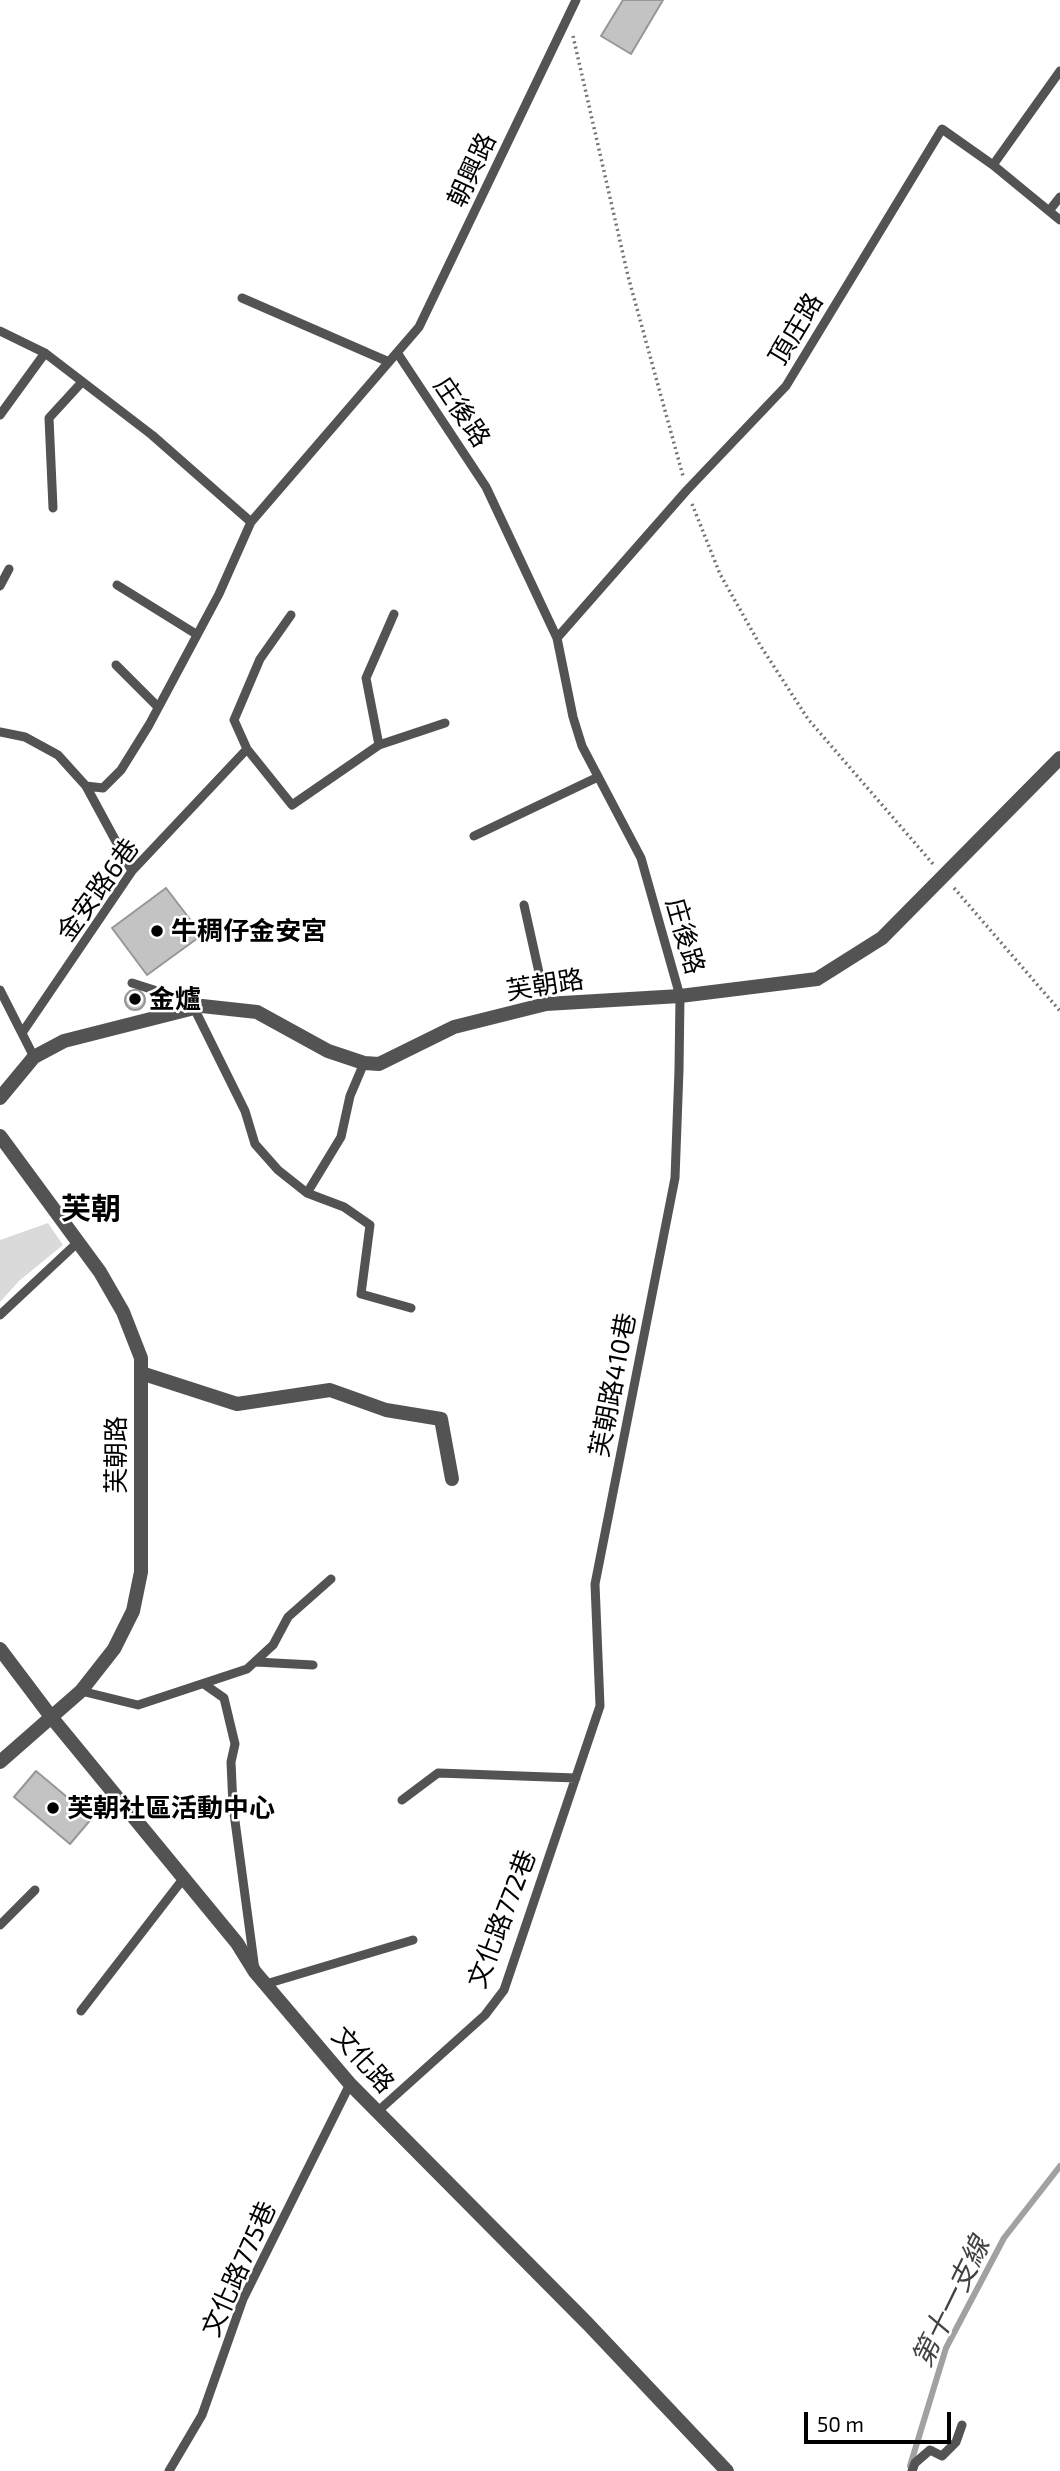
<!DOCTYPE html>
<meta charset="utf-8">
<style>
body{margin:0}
#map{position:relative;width:1060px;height:2471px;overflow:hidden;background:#fff;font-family:"Exo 2",sans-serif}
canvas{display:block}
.scale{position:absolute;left:804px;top:2412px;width:147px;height:32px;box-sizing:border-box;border:4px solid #000;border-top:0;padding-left:9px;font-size:21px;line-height:24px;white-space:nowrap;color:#000;-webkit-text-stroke:5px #fff;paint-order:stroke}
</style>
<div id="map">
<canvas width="1060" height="2471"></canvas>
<div class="scale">50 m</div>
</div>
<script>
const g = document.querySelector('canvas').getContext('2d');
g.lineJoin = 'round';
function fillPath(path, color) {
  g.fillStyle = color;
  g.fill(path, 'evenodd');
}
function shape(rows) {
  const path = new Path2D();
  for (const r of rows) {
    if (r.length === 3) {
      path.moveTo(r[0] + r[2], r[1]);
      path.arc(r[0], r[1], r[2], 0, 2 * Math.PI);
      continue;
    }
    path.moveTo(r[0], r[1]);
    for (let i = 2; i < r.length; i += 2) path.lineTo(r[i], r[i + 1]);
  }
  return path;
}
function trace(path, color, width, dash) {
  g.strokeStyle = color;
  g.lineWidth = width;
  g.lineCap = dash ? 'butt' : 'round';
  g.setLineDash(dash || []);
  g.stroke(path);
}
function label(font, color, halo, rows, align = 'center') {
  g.font = font + ' "Exo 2","Noto Sans TC",sans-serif';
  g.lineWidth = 5;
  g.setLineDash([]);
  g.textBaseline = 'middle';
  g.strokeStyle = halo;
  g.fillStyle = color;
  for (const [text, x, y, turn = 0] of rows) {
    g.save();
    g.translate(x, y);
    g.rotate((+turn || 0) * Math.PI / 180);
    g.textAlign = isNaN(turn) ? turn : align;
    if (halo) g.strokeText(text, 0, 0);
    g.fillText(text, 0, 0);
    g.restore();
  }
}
fillPath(shape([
 [48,1223,63,1245,19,1281,0,1302,0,1240]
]), '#dadada');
trace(shape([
 [910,2466,946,2348,1004,2238,1060,2166]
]), '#a1a1a1', 6);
const building = shape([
 [623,0,663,0,631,54,601,36,623,0],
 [166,888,202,935,147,975,112,928,166,888],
 [135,1000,10],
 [36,1771,92,1818,70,1844,14,1797,36,1771]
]);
fillPath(building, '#c3c3c3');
trace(building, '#979797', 2);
trace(shape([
 [573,36,628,276,683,476],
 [692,504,720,574,760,645,808,719,933,864],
 [954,888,1060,1011]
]), '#757575', 3.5, [2, 3.5]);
trace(shape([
 [993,165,1060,71],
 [1049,211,1060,197],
 [242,298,389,362],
 [0,331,45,353,152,435,251,522,419,327,576,0],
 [0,415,45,353],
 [53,508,49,418,82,382],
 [117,585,196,634],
 [0,586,9,569],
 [557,638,687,490,786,386,942,129,993,165,1060,220],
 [116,665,158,707],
 [0,732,25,737,58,755,86,786,132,871],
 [379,745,445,723],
 [247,749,234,720,260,659,291,615],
 [86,786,103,788,121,770,149,725,219,594,251,522],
 [474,836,598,777],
 [524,905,546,1004],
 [132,983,154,990,169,1015],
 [0,990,34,1057],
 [194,1008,245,1111,255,1144,278,1170,307,1193,344,1207,370,1225,361,1294,411,1308],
 [22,1033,132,871,247,749,292,805,379,745,366,678,394,614],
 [307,1193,341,1137,350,1096,364,1063],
 [0,1315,77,1243],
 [256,1662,313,1665],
 [204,1684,224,1698,235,1744,231,1762,233,1806,255,1970],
 [81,1691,138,1705,247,1669,273,1645,288,1617,331,1579],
 [402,1800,438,1773,576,1778],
 [0,1925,35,1890],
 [266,1984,413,1940],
 [81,2011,183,1879],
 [377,2112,485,2015,504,1990,600,1706,595,1584,675,1178,679,1070,680,996,641,858,582,746,573,717,557,638,486,487,398,354],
 [169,2471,202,2415,243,2299,350,2084],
 [912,2471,915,2463,930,2450,942,2456,956,2442,962,2425]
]), '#535353', 9);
trace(shape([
 [141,1373,237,1404,330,1390,386,1410,441,1419,452,1479]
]), '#535353', 14);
trace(shape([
 [0,1098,34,1057,64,1041,202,1006,257,1012,328,1051,364,1063,379,1064,454,1027,546,1004,680,996,817,979,882,938,1060,758],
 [0,1136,100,1272,123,1312,141,1358,141,1572,133,1611,114,1649,81,1691,0,1762],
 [0,1649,52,1718,237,1943,255,1972,350,2084,588,2324,727,2471]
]), '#535353', 14);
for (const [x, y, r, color] of [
 [157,931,7,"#000"],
 [135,999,7,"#000"],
 [53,1808,7,"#000"]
]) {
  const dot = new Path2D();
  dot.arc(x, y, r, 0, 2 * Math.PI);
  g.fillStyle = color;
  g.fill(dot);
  trace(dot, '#fff', 2.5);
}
label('26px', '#000', '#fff', [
 ["朝興路",472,170,-65],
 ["頂庄路",796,329,-59],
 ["庄後路",462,412,56],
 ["金安路6巷",98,890,-54],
 ["庄後路",685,936,74],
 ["芙朝路",545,985,-9],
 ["芙朝路410巷",613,1385,-79],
 ["芙朝路",116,1455,-90],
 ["文化路772巷",502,1919,-69],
 ["文化路",363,2060,48],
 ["文化路775巷",239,2269,-66]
]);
label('bold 26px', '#000', '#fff', [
 ["牛稠仔金安宮",171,931],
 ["金爐",149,999],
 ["芙朝社區活動中心",67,1808]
], 'left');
label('italic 28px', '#424242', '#fff', [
 ["第十一支線",951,2302,-64]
]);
label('bold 30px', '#000', '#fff', [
 ["芙朝",91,1209]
]);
</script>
